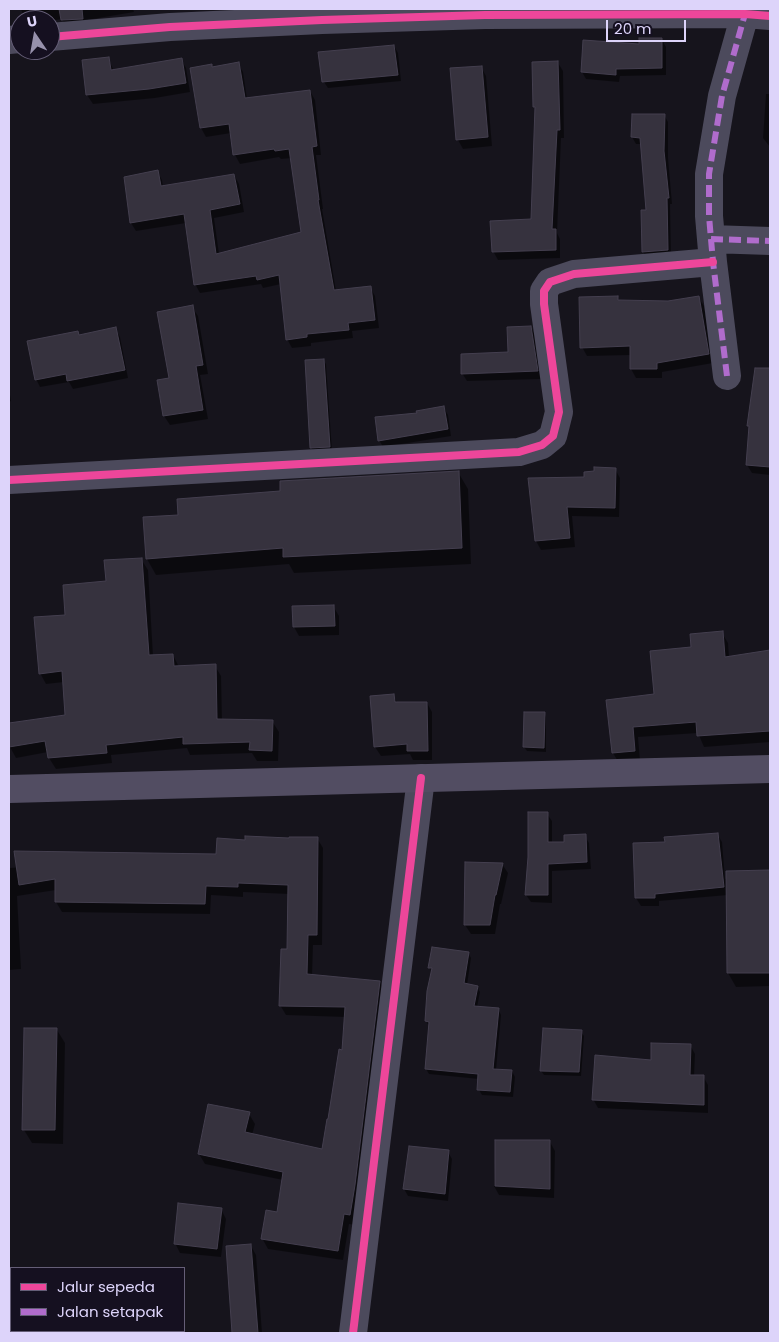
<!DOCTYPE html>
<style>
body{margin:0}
#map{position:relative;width:779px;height:1342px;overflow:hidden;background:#16141c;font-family:Poppins,sans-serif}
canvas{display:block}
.frame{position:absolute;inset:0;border:10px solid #ddd4fa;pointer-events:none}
.legend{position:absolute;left:10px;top:1267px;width:175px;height:65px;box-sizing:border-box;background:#151020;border:1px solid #655e77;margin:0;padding:6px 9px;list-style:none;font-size:15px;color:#ddd4fa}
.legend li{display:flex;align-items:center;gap:10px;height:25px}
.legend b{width:25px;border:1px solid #655e77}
.north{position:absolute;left:10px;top:10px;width:50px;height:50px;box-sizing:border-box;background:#151020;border:1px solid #655e77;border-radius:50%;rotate:348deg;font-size:14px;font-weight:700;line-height:20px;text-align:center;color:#ddd4fa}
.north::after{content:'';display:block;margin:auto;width:18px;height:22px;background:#9791ac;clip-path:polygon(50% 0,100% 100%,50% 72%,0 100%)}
.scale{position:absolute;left:606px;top:20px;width:80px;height:22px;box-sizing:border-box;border:2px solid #ddd4fa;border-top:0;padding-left:6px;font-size:15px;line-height:18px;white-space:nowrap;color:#ddd4fa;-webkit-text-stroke:4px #151020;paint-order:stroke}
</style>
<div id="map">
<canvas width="779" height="1342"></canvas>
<div class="frame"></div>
<ul class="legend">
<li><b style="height:6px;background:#ed469a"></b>Jalur sepeda</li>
<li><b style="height:6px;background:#b06ccc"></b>Jalan setapak</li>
</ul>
<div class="north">U</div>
<div class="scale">20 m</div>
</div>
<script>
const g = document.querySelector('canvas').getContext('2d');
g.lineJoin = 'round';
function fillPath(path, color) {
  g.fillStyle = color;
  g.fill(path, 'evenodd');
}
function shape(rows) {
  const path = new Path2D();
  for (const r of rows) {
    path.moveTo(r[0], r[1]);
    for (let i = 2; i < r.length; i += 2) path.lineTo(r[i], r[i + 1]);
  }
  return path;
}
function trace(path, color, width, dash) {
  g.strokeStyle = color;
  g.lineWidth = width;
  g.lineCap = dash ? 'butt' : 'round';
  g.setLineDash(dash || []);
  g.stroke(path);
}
fillPath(shape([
 [21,9,133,9,134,12,87,20,88,28,68,29,62,19,50,21,25,20],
 [662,40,666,47,666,75,620,76,619,82,586,79,582,72,641,46],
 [394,46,398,53,401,81,328,88,324,82],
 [108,58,114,71,181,59,186,68,190,92,155,98,93,104,87,95],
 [558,63,563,71,564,138,561,138,557,233,560,239,560,258,498,260,493,251,532,221,536,110,534,107],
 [238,64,243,72,247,99,310,91,315,100,321,155,316,155,323,209,322,209,336,291,370,287,375,296,379,328,352,331,353,338,311,343,311,346,292,348,287,339,281,284,263,288,261,284,200,293,195,284,186,223,136,231,131,223,157,171,162,180,163,187,234,175,239,184,244,212,214,218,219,254,302,233,292,158,281,159,279,157,240,164,235,155,231,133,206,137,201,128,192,69,212,68],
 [481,67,486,76,492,146,463,149,458,140],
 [766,94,770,94,770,147,763,138],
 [664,115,668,122,668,158,672,204,670,204,671,257,647,259,643,252,642,212,648,212,641,144,636,144,632,137],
 [617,297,620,301,669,302,698,297,704,306,713,363,662,372,662,378,636,378,631,369,631,355,587,356,582,347],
 [192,307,198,316,208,374,200,375,208,419,170,425,164,416,158,381,170,379],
 [531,327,535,335,541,379,467,381,462,373,509,353],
 [115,329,120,337,128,378,73,389,69,382,40,387,36,379,79,336],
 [323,360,326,364,332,451,314,452,311,447],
 [9,389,11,401,9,402],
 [751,399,770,401,770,475,752,473,747,465],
 [444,408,448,415,451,436,383,447,379,440,418,414],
 [615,469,620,478,619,517,572,516,575,547,541,550,536,541,585,478],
 [458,472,468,489,471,564,294,573,289,564,156,575,147,559,179,516,281,492],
 [141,559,148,570,153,656,173,655,179,667,215,666,221,676,222,721,272,721,279,732,278,761,257,761,252,753,190,755,187,748,111,755,112,763,56,769,49,758,48,752,16,758,10,747,9,725,66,716,64,682,46,684,40,673,67,616,107,583],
 [333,606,339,616,339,635,299,636,294,627],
 [722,633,728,643,729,657,770,651,770,742,704,747,698,733,638,737,640,761,619,763,613,753,692,648],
 [393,695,398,704,427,703,432,712,432,760,413,760,410,754,381,756,375,747],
 [544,713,546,717,546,752,527,751,524,747],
 [547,814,552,821,552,844,565,844,585,836,589,843,591,869,552,871,552,903,531,902,526,895],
 [717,834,722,842,725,879,727,878,727,872,770,872,770,986,736,987,728,973,728,895,659,901,659,906,641,906,636,898,666,843],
 [317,838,323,848,322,945,313,945,312,976,380,982,385,992,356,1225,349,1224,343,1260,268,1249,262,1238,278,1214,283,1180,205,1164,199,1154,249,1114,255,1124,252,1135,323,1151,343,1051,345,1017,286,1015,280,1005,289,951,289,894,243,892,243,897,211,895,210,914,62,912,56,902,56,890,17,896,21,969,9,970,9,868,218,855,246,841],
 [502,864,508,873,501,904,500,904,495,934,471,934,465,925],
 [468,953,471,958,467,985,477,987,480,992,477,1007,498,1009,501,1015,496,1070,512,1071,515,1077,513,1097,482,1095,479,1090,479,1079,429,1074,426,1069,429,1026,426,1021,432,972,430,968],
 [57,1030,65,1043,63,1144,32,1143,24,1130],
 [581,1032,584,1036,581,1076,544,1075,541,1071],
 [690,1045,695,1054,694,1076,703,1076,708,1085,708,1113,598,1108,593,1099,652,1061],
 [496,1141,550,1142,555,1151,554,1198,499,1195,494,1186],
 [448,1152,452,1159,448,1201,408,1196,404,1189],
 [221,1209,226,1219,221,1257,180,1253,175,1243],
 [251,1246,256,1255,262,1333,234,1333,227,1247]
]), '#0007');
const building = shape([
 [59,9,82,9,83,19,61,20,59,9],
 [639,38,662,38,662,68,616,69,616,75,581,72,583,40,639,44,639,38],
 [394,45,398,75,322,82,318,52,394,45],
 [109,57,111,70,182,58,186,83,149,89,86,95,82,60,109,57],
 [558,61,560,130,557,130,552,229,556,229,556,250,492,252,490,221,531,219,535,107,533,107,532,62,558,61],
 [239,62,245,98,310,90,317,146,312,147,319,200,318,200,334,290,371,286,375,320,348,323,349,330,307,334,307,337,286,340,279,275,257,280,256,276,194,285,184,214,130,223,124,177,158,170,161,186,234,174,240,204,210,210,216,254,301,232,289,149,275,151,274,149,233,155,229,124,200,128,190,68,212,64,212,67,239,62],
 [482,66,488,137,456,140,450,68,482,66],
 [632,114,665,114,664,151,669,198,667,198,668,250,642,252,641,210,646,210,640,138,631,137,632,114],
 [618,296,618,300,668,301,699,296,709,354,657,363,657,369,630,369,630,346,580,348,579,297,618,296],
 [193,305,203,365,196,366,203,410,163,416,157,380,169,378,157,312,193,305],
 [531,326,538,371,461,374,461,354,508,352,507,327,531,326],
 [116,327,125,370,67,381,66,374,35,380,27,341,78,331,79,335,116,327],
 [324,359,330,447,310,448,305,360,324,359],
 [755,368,770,368,770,467,746,465,749,426,747,426,755,368],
 [444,406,448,429,378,441,375,417,417,413,416,411,444,406],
 [594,467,616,468,615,508,567,507,570,538,535,541,528,478,584,477,584,472,594,471,594,467],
 [459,471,462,548,283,557,283,548,146,559,143,517,178,515,177,499,280,491,280,481,459,471],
 [142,558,149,655,173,654,174,666,216,664,217,719,273,720,272,751,249,750,250,742,183,744,183,737,106,745,107,753,48,758,45,741,9,747,9,723,65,715,62,671,39,674,34,617,65,615,63,585,106,581,104,560,142,558],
 [334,605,335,626,293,627,292,606,334,605],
 [723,631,725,657,770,650,770,731,697,736,696,722,633,727,635,751,612,753,606,700,654,694,650,651,691,647,690,634,723,631],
 [394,694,395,702,427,702,428,751,407,751,407,744,374,747,370,696,394,694],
 [524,712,545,712,544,748,523,747,524,712],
 [528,812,548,812,548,842,564,842,564,835,586,834,587,862,548,864,548,895,525,895,528,857,528,812],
 [718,833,724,887,655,894,655,898,635,898,633,843,665,842,664,837,718,833],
 [245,836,289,838,289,837,318,837,317,935,308,935,307,974,380,981,355,1185,350,1215,344,1214,338,1251,261,1239,266,1210,277,1212,283,1172,198,1154,208,1104,250,1112,245,1132,322,1149,327,1119,328,1119,339,1049,342,1050,345,1007,279,1006,281,949,287,949,288,885,238,883,238,887,206,886,205,904,55,902,55,879,19,885,14,851,216,854,217,838,245,840,245,836],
 [465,862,503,863,496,895,495,895,490,925,464,925,465,862],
 [770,870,770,973,727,973,726,871,770,870],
 [432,947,469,952,464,983,478,986,474,1006,499,1008,493,1069,512,1070,510,1092,477,1090,478,1074,425,1069,429,1022,425,1021,427,991,432,968,428,968,432,947],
 [24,1028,57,1028,55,1130,22,1130,24,1028],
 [543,1028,582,1030,579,1072,540,1071,543,1028],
 [651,1043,691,1044,690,1075,704,1075,704,1105,592,1100,595,1055,651,1060,651,1043],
 [495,1140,550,1140,550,1189,495,1186,495,1140],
 [409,1146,449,1150,445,1194,403,1189,409,1146],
 [178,1203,222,1208,217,1249,174,1244,178,1203],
 [251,1244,258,1333,232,1333,226,1246,251,1244]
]);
fillPath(building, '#36323e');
trace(building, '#443f4f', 1);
trace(shape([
 [50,37,170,27,322,20,485,15,745,14,770,16],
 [9,40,20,39],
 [711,239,770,241],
 [727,376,713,262,709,216,709,174,722,96,745,14],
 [9,480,519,452,542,445,553,436,559,412,544,304,544,291,550,282,574,274,713,262],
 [57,1331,57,1333],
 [353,1333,421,778]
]), '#4c4a5c', 28);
trace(shape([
 [9,789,770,769]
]), '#524d62', 28);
trace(shape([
 [711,239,770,241],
 [727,376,713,262,709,216,709,174,722,96,745,14]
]), '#b06ccc', 6, [12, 6]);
trace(shape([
 [50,37,170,27,322,20,485,15,745,14,770,16],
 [9,480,519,452,542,445,553,436,559,412,544,304,544,291,550,282,574,274,713,262],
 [353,1333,421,778]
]), '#ed469a', 8);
</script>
